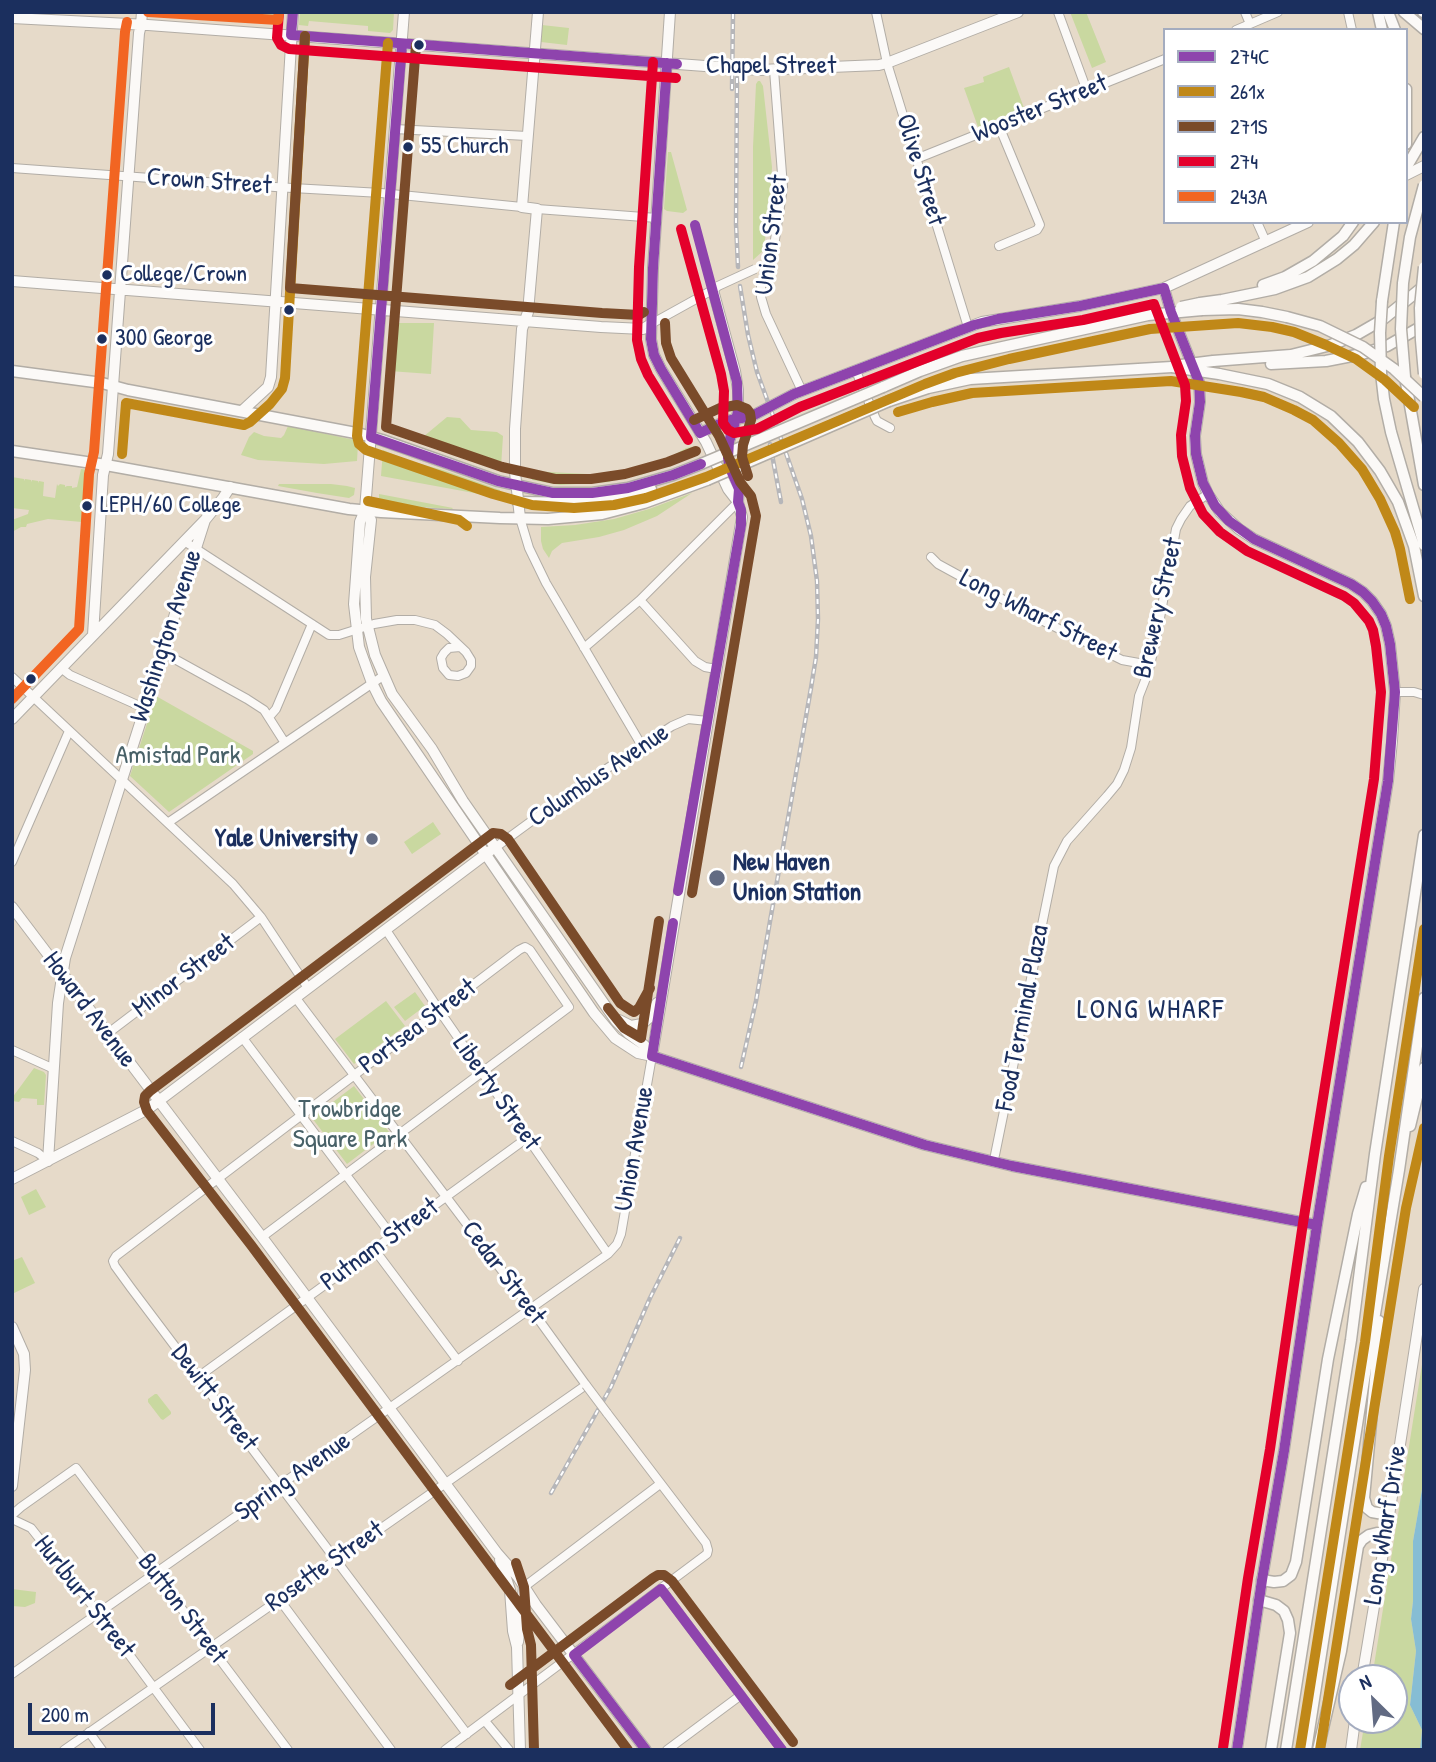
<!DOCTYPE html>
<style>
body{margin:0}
#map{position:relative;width:1436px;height:1762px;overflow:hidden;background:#e6dac9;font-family:"Patrick Hand",sans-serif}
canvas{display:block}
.frame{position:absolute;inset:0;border:14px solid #1b2f5e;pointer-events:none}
.legend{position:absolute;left:1163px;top:28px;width:245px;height:196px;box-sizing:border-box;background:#fff;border:2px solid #a4acbf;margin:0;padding:9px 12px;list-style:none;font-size:21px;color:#1b2f5e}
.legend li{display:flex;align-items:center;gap:14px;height:35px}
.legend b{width:35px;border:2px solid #a4acbf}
.north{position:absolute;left:1338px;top:1664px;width:70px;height:70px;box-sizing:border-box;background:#fff;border:2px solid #a4acbf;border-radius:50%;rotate:335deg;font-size:19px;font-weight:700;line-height:28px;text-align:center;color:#1b2f5e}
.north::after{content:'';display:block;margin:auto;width:24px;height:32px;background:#626b83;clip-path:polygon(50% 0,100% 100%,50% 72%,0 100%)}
.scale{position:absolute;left:28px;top:1703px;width:187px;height:32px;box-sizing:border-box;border:4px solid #1b2f5e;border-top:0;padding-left:9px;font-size:21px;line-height:24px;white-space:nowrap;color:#1b2f5e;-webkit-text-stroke:5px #fff;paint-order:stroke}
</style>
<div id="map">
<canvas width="1436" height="1762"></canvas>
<div class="frame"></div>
<ul class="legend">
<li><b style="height:9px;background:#8e44ad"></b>274C</li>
<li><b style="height:9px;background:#c08818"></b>261x</li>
<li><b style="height:9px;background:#7a4b2a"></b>271S</li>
<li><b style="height:9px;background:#e4002b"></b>274</li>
<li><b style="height:9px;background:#f26522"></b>243A</li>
</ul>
<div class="north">N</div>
<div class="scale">200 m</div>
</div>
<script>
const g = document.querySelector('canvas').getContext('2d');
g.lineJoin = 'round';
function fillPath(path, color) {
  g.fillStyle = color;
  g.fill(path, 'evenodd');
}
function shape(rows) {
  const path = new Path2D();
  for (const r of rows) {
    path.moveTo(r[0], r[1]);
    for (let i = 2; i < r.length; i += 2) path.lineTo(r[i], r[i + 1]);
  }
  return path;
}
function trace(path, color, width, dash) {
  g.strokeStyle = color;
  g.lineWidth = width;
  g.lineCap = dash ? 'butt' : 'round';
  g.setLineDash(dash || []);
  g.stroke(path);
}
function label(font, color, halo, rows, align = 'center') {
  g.font = font + ' "Patrick Hand",sans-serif';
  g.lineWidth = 6;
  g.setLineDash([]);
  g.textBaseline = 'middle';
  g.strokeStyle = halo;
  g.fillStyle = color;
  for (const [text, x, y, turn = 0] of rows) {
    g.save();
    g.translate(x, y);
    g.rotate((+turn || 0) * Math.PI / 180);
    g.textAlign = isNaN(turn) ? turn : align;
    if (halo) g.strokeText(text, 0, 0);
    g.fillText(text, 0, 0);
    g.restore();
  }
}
fillPath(shape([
 [152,12,282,12,281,24,191,17,191,14,165,13,163,15,153,15],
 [300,12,394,12,393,30,390,33,368,31,368,26,309,21,308,26,299,25],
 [1070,12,1086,12,1106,62,1092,68],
 [542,25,569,28,567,45,541,42],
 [1009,67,1024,108,978,127,964,88,984,82,983,77],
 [758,81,760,81,763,86,772,167,770,211,763,251,753,260,753,147,756,84],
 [668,152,671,152,687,210,683,213,667,211,664,209],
 [393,323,434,323,431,374,389,371],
 [447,417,460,418,471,430,497,432,503,436,501,467,499,468,451,452,417,442],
 [288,426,355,440,358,444,357,461,324,464,258,460,241,455,249,437,254,432,264,436,281,438,284,435],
 [696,446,700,451,669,463,667,465,641,475,611,479,610,482,560,485,532,480,531,471,625,476,651,468,686,448],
 [383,450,410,461,443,470,500,490,501,498,381,476],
 [81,469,90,470,94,476,93,491,86,491,84,517,89,518,87,552,81,545,82,522,48,519,27,524,26,527,21,527,12,532,12,520,28,514,29,510,12,508,12,477,24,479,24,481,25,479,31,480,32,482,32,480,38,481,38,483,39,481,44,482,43,496,55,498,57,484,58,486,60,484,65,485,65,487,67,486,72,486,72,488,77,487],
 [279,484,331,484,347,486,355,488,354,495,349,498,317,493,278,486],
 [692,493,657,516,624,530,599,537,562,543,552,551,549,558,543,549,541,541,541,527,575,525,614,519,649,509],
 [379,494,453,508,452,509,404,506,381,501,379,500],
 [156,696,253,751,253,754,169,812,130,776],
 [433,822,441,834,412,854,404,842],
 [415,992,425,1006,405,1021,394,1007],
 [386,1001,405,1026,354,1064,335,1039],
 [34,1068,44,1072,46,1075,44,1105,37,1105,37,1099,22,1098,19,1102,12,1101,12,1098],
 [354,1086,389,1132,347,1164,312,1118],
 [36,1189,46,1207,29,1215,21,1197],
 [22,1257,35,1283,12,1294,12,1261],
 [1424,1352,1424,1478,1413,1541,1413,1601,1411,1619,1416,1651,1410,1705,1422,1730,1420,1750,1360,1750,1365,1720,1394,1720,1394,1678,1372,1678],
 [155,1394,157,1394,171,1412,171,1414,163,1420,161,1419,148,1402,148,1399],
 [12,1589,36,1592,35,1603,25,1607,12,1606]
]), '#c9d8a0');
fillPath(shape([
 [1424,1478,1424,1750,1420,1750,1422,1730,1410,1705,1416,1651,1411,1619,1413,1601,1413,1541]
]), '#86bdd4');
const minor = shape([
 [876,12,887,63,968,327],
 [1058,12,1087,91],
 [1245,12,1250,24],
 [1348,12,1352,30],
 [1236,30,1278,12],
 [774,70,783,187,774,246,761,285,761,297,766,314,802,391],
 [395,129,527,136],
 [916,159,1165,59],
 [12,168,275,187,381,193,522,207],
 [537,209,657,218],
 [1257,222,1266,242],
 [999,246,1037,230,1040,225,999,126],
 [651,324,716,288],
 [856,371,875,417,877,421,890,428],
 [520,518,529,548,546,583,642,746],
 [184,541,329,635,339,635,374,624,397,620,415,620,435,625,447,634,466,652,471,660,471,666,466,673,458,676,449,675,443,668,441,658,444,653,449,648,460,647],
 [931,557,938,564,1035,617,1122,660,1150,665],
 [640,600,695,661,705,667,716,669],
 [584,648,640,600,738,502],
 [162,652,247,699,264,710,285,743],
 [61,668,70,675,144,708],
 [12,677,233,884,261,917,308,988],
 [1395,692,1414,692,1424,695],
 [269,717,276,709,312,624],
 [169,822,383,676],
 [496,847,574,790,672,726,688,719,708,721],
 [12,862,69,731],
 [386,930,443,1016,608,1254],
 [107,1034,261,917],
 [242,1037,392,1236],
 [12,1050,54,1069],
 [12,1141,38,1153,48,1161],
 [995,1155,1054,866,1067,841,1107,796,1117,784,1124,770,1131,748,1139,696,1148,673,1156,640,1176,529,1181,519,1190,506,1208,494],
 [262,1237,569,1007,530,950,525,947,519,950,116,1256,113,1261,115,1266,131,1288,467,1734],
 [374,1249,458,1361],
 [198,1377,527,1138],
 [12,1515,21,1507,76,1468,288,1750],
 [12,1519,31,1528,99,1614,200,1750],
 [524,1587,660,1484],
 [661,1589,782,1750],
 [279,1599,391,1750],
 [12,1674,608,1254,617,1244,621,1234,652,1056],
 [485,1721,509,1750],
 [89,1732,102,1750],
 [64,1750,586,1385,531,1309,295,997],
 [445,1750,707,1554,708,1550,706,1543,607,1413],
 [667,1750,741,1695]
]);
const major = shape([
 [404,12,365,510,360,522,354,604,359,647,372,683,381,701,594,1013,615,1038,638,1053,652,1056,925,1145,1012,1166,1317,1225],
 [12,18,148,25,705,66],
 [760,70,879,65,887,63,1018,12],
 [1406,175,1424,166],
 [12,281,601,327,643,329,651,324],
 [1164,288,1171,312,1199,382,1200,402,1195,436,1196,454,1203,483,1208,494,1220,512,1239,529,1254,539,1351,584,1363,592,1372,601,1381,614,1386,626,1390,644,1395,692,1392,741,1388,781,1317,1225,1284,1451,1262,1580,1237,1750],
 [713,290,735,371,738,390,738,412,729,442,728,458,730,468,739,489,738,502],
 [794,394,982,322,1080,306,1164,288,1308,222],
 [242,411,268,387,271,377,293,12],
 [700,433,726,421,752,416],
 [365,510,371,520,365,577,366,619,375,655,392,694,432,749,463,801,616,1021,629,1034,644,1045,652,1056],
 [520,518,515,472,515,429,522,329,528,312,537,209,522,207,538,12],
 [93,635,103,475,108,454,139,33,141,25,142,12],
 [12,719,205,520,223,498,230,487],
 [12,907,262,1237,497,1553,518,1577,536,1605,646,1750],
 [619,1020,631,1026,642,1024,650,1017,657,1003],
 [652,1056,742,517,738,502,728,489,706,442,661,369,654,355,651,339,653,268,670,12],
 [48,1161,58,1003,65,958,205,520],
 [12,1179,148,1109,490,851],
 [12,1327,24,1354,25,1370,12,1486],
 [500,1560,510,1590,513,1631,517,1647,520,1750],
 [518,1642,524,1587],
 [1362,1678,1386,1535,1424,1289],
 [1351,1750,1355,1720]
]);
const highway = shape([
 [1378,12,1382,30],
 [1388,12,1395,30],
 [1404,12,1424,29],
 [1423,12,1424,12],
 [1406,89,1406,144],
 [1406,168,1424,137],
 [1263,285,1285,277,1313,261,1343,236,1353,222],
 [1382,301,1394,222],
 [1200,303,1222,300,1275,289,1308,277,1337,259,1354,245,1374,222],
 [1202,310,1238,309,1262,312,1287,317],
 [1213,361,1291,355,1331,345,1356,335,1382,320,1424,286],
 [1271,364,1326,361,1362,354,1387,346,1424,325],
 [12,371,102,383,128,390,361,434,382,440,498,481,553,493,592,493,628,488,673,475,701,464],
 [1381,373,1384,399,1391,432,1424,545],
 [1219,374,1268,384,1300,397,1331,416,1358,442,1380,471,1398,502,1414,546,1424,596],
 [1405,377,1424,485],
 [883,387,920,371,962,356,1148,315],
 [889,401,928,388,970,379,1172,367],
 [12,451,106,465,349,509,381,512,500,518,548,519,602,514,644,503,707,480],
 [518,502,592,503,616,499,651,489],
 [1410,1126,1424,1068],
 [1379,1321,1379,1337,1364,1498,1367,1508,1372,1512,1389,1515],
 [1262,1580,1274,1582,1283,1581,1291,1575,1296,1562,1328,1359,1358,1214,1366,1187],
 [1259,1600,1276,1605,1284,1611,1288,1620,1290,1633,1271,1750],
 [1286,1750,1351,1340,1375,1154,1424,835],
 [1306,1750,1364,1380,1399,1170,1424,998],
 [1318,1750,1341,1651,1358,1546,1362,1540,1369,1535,1377,1533,1386,1535]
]);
trace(minor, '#b2ada6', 10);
trace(major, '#b2ada6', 12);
trace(highway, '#b2ada6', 13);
trace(minor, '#fbf9f7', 8);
trace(major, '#fbf9f7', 10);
trace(highway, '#fbf9f7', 10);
const rail = shape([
 [737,78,736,224,738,267],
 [732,89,733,12],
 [740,286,748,335,757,372,776,424],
 [770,444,781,502],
 [741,1067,756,1001,811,688,816,657,818,619,817,581,811,536,802,499,773,416],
 [551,1493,611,1387,650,1298,680,1238]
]);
trace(rail, '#b6b6b9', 4.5);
trace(rail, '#fff', 2, [5]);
const minorBridge = shape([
 [718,286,755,269],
 [586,1385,607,1413]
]);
const majorBridge = shape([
 [705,66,760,70],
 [752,416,794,394]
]);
const highwayBridge = shape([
 [1424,267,1420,308,1421,340,1424,374],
 [1181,307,1200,303],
 [1148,315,1202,310],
 [1287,317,1320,326,1363,347,1394,369,1424,397],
 [1181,365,1213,361],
 [1172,367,1219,374],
 [1381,373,1380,333,1382,301],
 [1405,377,1401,329,1403,283,1410,237,1424,185],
 [701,464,883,387],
 [707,480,889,401]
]);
trace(minorBridge, '#b2ada6', 10, []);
trace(majorBridge, '#b2ada6', 12, []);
trace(highwayBridge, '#b2ada6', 13, []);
trace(minorBridge, '#fbf9f7', 8);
trace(majorBridge, '#fbf9f7', 10);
trace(highwayBridge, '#fbf9f7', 10);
trace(shape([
 [293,12,291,35,677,64],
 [402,44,371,437,498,481,553,493,592,493,628,488,673,475,701,464],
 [667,63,653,268,651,339,654,355,661,369,700,433,726,421,752,416,794,394,974,325,998,319,1080,306,1164,288,1171,312,1199,382,1200,402,1195,436,1196,454,1203,483,1215,506,1229,521,1254,539,1351,584,1363,592,1372,601,1381,614,1386,626,1390,644,1395,692,1388,781,1317,1225,1284,1451,1262,1580,1237,1750],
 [678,891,741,525,741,510,738,502,739,489,730,468,728,458,729,442,738,412,737,382,695,225],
 [673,923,652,1056,925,1145,1012,1166,1317,1225],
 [646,1750,574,1655,661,1589,782,1750]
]), '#8e44ad', 10);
trace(shape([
 [388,43,357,436,359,444,366,450,493,494,532,505,574,508,614,505,646,498,706,477,925,384,955,373,1009,359,1150,329,1238,323,1272,327,1294,332,1326,345,1356,359,1385,380,1414,407],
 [898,412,932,402,972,393,1171,381,1241,392,1264,397,1294,410,1313,420,1339,443,1362,469,1380,499,1395,532,1400,549,1410,599],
 [122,454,126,403,244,425,250,422,270,404,282,389,285,378,305,36],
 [368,501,459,520,467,526],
 [1300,1750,1365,1342,1389,1156,1424,929],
 [1320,1750,1406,1208,1424,1128]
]), '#c08818', 10);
trace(shape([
 [305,36,290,288,602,313,639,315,644,312],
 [416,45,386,427,502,467,555,479,591,479,625,474,668,462,696,451],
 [665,323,666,343,671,358,719,436,740,482,751,496,756,516,692,893],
 [694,420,720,408,737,405,747,409,750,413,751,420,743,445,742,457,748,476],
 [608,1008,624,1028,641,1038,659,921],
 [516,1563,524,1587,527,1629,531,1645,534,1750],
 [510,1685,653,1578,658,1575,664,1575,672,1581,793,1742],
 [628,1750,251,1245,147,1111,144,1102,145,1096,150,1091,493,833,501,834,508,839,620,1003,632,1011,634,1012,639,1008,650,988]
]), '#7a4b2a', 10);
trace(shape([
 [279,12,277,38,281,45,289,49,676,78],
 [653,62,639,267,637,340,641,359,648,375,688,440],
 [681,229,721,374,724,391,723,423,728,430,734,433,757,429,800,407,978,338,1001,333,1083,320,1154,304,1185,385,1186,401,1181,435,1182,456,1190,488,1203,514,1220,532,1247,551,1344,596,1354,603,1369,621,1373,630,1376,646,1381,692,1374,779,1303,1223,1270,1449,1248,1578,1223,1748]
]), '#e4002b', 10);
trace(shape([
 [148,12,278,20,279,12],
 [12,699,79,629,89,474,94,452,125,32,127,22]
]), '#f26522', 10);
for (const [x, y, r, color] of [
 [419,45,6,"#1b2f5e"],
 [408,147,6,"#1b2f5e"],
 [107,275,6,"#1b2f5e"],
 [289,310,6,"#1b2f5e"],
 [102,339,6,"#1b2f5e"],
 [87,506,6,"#1b2f5e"],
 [31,679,6,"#1b2f5e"],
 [372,839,7,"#626b83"],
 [717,878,9,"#626b83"]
]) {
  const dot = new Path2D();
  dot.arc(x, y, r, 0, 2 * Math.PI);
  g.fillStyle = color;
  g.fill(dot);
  trace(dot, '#fff', 2.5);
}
label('24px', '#1b2f5e', '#fff', [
 ["55 Church",421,147],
 ["College/Crown",120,275],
 ["300 George",115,339],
 ["LEPH/60 College",100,506]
], 'left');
label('26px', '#1b2f5e', '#fff', [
 ["Chapel Street",771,66],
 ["Wooster Street",1040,109,-22],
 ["Olive Street",920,170,73],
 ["Crown Street",209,182,4],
 ["Union Street",772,235,-83],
 ["Brewery Street",1159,608,-77],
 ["Long Wharf Street",1038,616,27],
 ["Washington Avenue",167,636,-72],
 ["Columbus Avenue",599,776,-34],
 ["Minor Street",184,976,-37],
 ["Howard Avenue",89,1010,53],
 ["Food Terminal Plaza",1023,1018,-79],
 ["Portsea Street",418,1027,-37],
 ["Liberty Street",496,1093,55],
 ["Union Avenue",635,1149,-80],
 ["Putnam Street",380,1245,-36],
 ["Cedar Street",503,1273,53],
 ["Dewitt Street",214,1398,53],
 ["Spring Avenue",293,1477,-35],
 ["Long Wharf Drive",1386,1525,-81],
 ["Rosette Street",325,1567,-35],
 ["Hurlburt Street",84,1597,52],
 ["Button Street",182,1609,53]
]);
label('26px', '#486168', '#fff', [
 ["Amistad Park",178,756],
 ["Trowbridge",350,1110],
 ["Square Park",350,1140]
]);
label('bold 26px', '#1b2f5e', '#fff', [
 ["Yale University",358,839],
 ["New Haven",733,863,"left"],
 ["Union Station",733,893,"left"]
], 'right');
g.letterSpacing = '2px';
label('28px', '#1b2f5e', '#fff', [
 ["LONG WHARF",1151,1011]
]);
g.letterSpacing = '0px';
</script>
